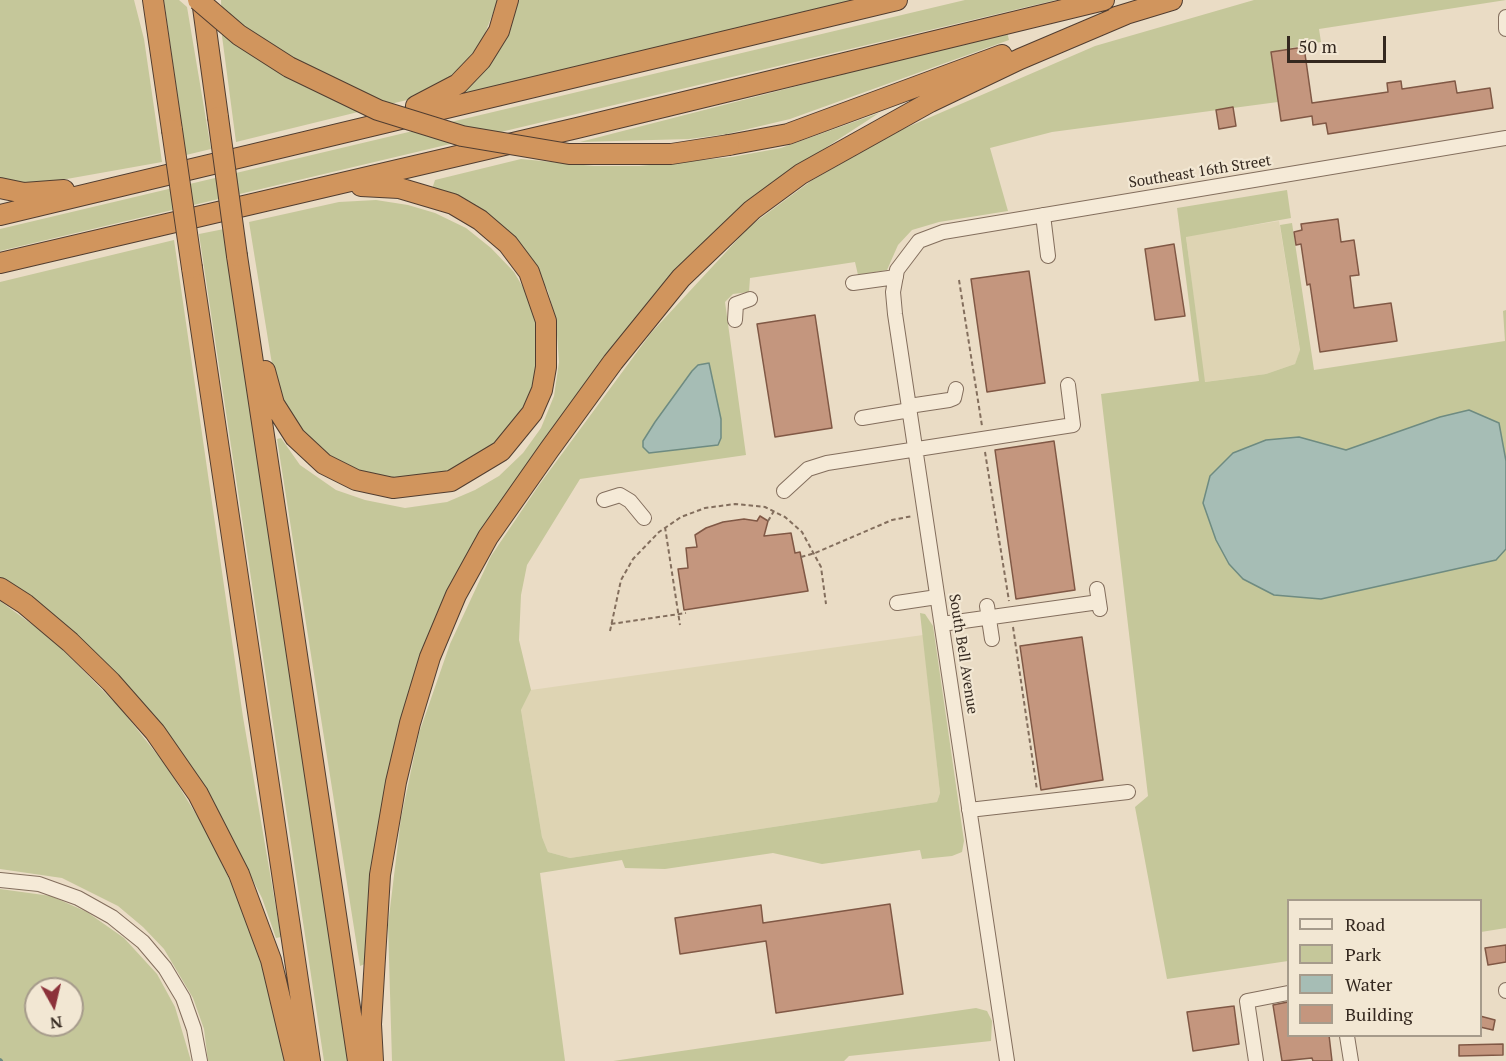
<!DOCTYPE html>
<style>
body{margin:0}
#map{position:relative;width:1506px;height:1061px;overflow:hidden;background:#eadcc5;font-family:"PT Serif",serif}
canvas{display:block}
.legend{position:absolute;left:1287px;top:899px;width:195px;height:138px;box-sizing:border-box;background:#f2e7d3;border:2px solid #a69b8b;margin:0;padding:8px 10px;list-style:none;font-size:18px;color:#34281f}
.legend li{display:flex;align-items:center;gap:12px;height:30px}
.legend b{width:30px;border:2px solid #a69b8b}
.north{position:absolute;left:24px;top:977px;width:60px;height:60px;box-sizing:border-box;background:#f2e7d3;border:2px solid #a69b8b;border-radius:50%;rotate:172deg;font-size:16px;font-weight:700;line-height:24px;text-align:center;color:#34281f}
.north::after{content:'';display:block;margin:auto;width:21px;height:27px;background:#8c323a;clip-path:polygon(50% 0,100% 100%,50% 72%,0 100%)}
.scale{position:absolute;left:1287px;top:36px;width:99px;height:27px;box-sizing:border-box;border:3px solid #34281f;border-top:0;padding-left:8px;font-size:18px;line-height:21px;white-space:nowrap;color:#34281f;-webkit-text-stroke:4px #f2e7d3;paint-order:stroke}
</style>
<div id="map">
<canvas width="1506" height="1061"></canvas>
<ul class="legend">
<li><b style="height:8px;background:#f5ead7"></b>Road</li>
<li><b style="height:16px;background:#c5c79a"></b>Park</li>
<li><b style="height:16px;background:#a6bdb5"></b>Water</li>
<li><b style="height:16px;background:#c4967e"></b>Building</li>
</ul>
<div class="north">N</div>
<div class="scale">50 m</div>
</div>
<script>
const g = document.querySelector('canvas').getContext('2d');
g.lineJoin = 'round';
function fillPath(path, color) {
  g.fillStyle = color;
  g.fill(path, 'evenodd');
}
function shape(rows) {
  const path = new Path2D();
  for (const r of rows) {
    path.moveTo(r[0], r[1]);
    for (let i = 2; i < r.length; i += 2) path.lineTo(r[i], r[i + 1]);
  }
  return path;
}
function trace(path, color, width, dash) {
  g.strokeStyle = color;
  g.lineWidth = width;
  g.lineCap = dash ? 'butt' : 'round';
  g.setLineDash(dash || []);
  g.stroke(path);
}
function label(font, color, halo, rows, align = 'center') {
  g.font = font + ' "PT Serif",serif';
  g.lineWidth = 4.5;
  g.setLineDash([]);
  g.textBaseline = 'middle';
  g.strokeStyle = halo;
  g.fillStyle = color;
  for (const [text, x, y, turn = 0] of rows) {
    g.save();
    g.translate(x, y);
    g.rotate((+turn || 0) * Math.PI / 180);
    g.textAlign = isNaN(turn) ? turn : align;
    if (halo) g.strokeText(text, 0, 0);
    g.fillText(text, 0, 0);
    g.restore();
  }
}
fillPath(shape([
 [1279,221,1300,351,1295,364,1266,374,1204,382,1186,236],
 [923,635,940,793,937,802,570,858,548,852,542,837,521,710,531,690]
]), '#ded4b3');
fillPath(shape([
 [0,0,134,0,144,39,162,162,33,185,0,181],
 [164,0,179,0,187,7,211,149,186,155],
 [221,0,498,0,482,41,464,64,442,84,411,99,236,142,222,36],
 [517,0,855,0,463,94,462,92,504,40],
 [965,0,1056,0,0,251,0,229],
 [1254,0,1506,0,1319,29,1321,42,1271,52,1278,102,1052,132,990,148,1008,211,939,222,912,230,898,245,887,270,858,275,855,262,750,278,749,292,733,294,725,302,746,455,580,479,527,565,521,595,519,640,531,690,521,710,542,837,548,852,570,858,937,802,940,793,920,613,925,614,933,626,964,841,962,852,952,856,922,859,920,850,822,864,773,853,665,869,625,868,622,860,540,873,565,1061,392,1061,388,925,401,818,419,733,450,644,491,556,539,485,651,333,750,226,811,181,896,132,1095,46],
 [1007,32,1009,40,790,119,727,134,689,139,580,142],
 [879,113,782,176,725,222,691,258,439,618,367,963,360,966,277,439,281,438,300,465,336,490,365,500,405,508,447,502,475,490,499,476,523,453,541,428,554,396,559,362,556,321,548,291,531,263,432,189,435,180,521,159,594,166,639,166,732,157,781,148],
 [1287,190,1291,218,1186,237,1205,382,1266,374,1295,364,1300,350,1280,225,1292,223,1314,370,1505,341,1503,311,1506,310,1506,928,1481,932,1480,900,1288,900,1288,961,1167,979,1135,807,1148,796,1101,394,1199,381,1177,208],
 [376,200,408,205,435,213,466,228,491,248,514,272,531,301,540,327,537,387,511,439,430,486,351,476,296,429,276,387,271,358,249,222,339,202],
 [224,229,348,1061,324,1061,199,234],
 [174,240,243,717,281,937,276,938,262,898,210,796,172,740,0,579,0,282],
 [0,601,52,639,121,709,167,767,207,832,248,919,272,996,286,1061,208,1061,204,1029,193,998,164,949,143,927,118,906,62,878,0,869],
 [0,889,51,896,87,912,124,938,157,974,175,1007,191,1061,0,1061],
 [36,989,72,989,72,1025,36,1025],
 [976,1008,987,1011,992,1021,991,1041,849,1056,844,1061,613,1061]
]), '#c5c79a');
const water = shape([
 [709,363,721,419,721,438,718,445,649,453,643,447,643,441,655,422,692,371,698,365,709,363],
 [1469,410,1499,423,1506,461,1506,549,1496,560,1321,599,1274,595,1243,579,1229,564,1216,540,1203,503,1210,476,1233,453,1266,440,1299,437,1346,450,1440,417,1469,410]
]);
fillPath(water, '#a6bdb5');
trace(water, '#6e8b81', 1.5);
trace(shape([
 [0,1060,1,1061]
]), '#6e8b81', 4);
const building = shape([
 [1304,47,1312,103,1388,92,1387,83,1401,81,1402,89,1455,81,1457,93,1490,88,1493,108,1328,134,1326,123,1313,125,1312,116,1281,121,1271,52,1304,47],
 [1233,107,1236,126,1219,129,1216,110,1233,107],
 [1338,219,1341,242,1354,240,1359,275,1350,276,1354,308,1391,303,1397,341,1320,352,1310,284,1307,285,1301,244,1296,245,1294,232,1302,230,1301,224,1338,219],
 [1174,244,1185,316,1155,320,1145,249,1174,244],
 [1029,271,1045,383,987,392,971,279,1029,271],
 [815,315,832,428,775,437,757,324,815,315],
 [1054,441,1075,590,1016,599,995,450,1054,441],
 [760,516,768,521,764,536,791,533,795,553,800,552,808,591,684,610,678,569,688,568,686,548,697,547,695,535,706,528,723,522,744,519,757,521,760,516],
 [1082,637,1103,780,1041,790,1020,646,1082,637],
 [890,904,903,994,776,1013,766,941,680,954,675,918,761,905,763,923,890,904],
 [1506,945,1506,962,1488,965,1485,948,1506,945],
 [1288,1002,1288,1035,1329,1035,1332,1061,1313,1061,1312,1058,1282,1061,1273,1005,1288,1002],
 [1234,1006,1239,1044,1193,1051,1187,1012,1234,1006],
 [1480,1016,1495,1020,1493,1030,1480,1027,1480,1016],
 [1503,1044,1503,1055,1459,1056,1459,1045,1503,1044]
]);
fillPath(building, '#c4967e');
trace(building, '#805845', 1.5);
const minor = shape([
 [1506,17,1506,29],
 [1043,215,1048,256],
 [853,283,896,277],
 [735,320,736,304,750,299],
 [909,406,949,400,954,398,956,389],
 [862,418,910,410],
 [784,491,808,469,827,463,1073,425,1068,385],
 [604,500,620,495,630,501,644,518],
 [1097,589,1100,609],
 [897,603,937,597],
 [987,606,992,639],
 [942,624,1099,602],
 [969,810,1128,792],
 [0,880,39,884,78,898,112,917,143,942,165,968,183,998,194,1029,200,1061],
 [1506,990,1506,991],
 [1347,1036,1351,1061],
 [1007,1061,895,314,893,292,897,270,919,241,943,232,1506,138],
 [1256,1061,1247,1001,1288,993]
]);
const highway = shape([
 [153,0,172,130],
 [202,0,218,117],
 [1116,17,1172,0],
 [416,106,458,84,481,60,499,31,508,0],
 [729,145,788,134,1002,55],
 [0,188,24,193,64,190],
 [0,215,897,0],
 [237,256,358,1061],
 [0,263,577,128,1104,0],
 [192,268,310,1061],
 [265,371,274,404,295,437,324,464,356,480,393,488,451,481,501,451,532,413,542,390,546,367,546,321,529,272,508,244,480,220,453,204,399,188,361,186],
 [0,588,25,604,70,642,111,682,155,732,198,794,239,874,271,960,295,1061],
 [373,1061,371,1024,380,875,396,782,410,723,430,657,456,595,488,537,549,450,613,362,681,278,752,210,801,174,930,102,1020,59,1126,14]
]);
trace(minor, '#836e5d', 16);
trace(highway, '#513d30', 22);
trace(shape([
 [959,280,982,426],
 [985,452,1009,601],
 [768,521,774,511],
 [665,527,680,625],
 [801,557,815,553,892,520,913,516],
 [611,624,686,613],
 [1013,627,1037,790],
 [610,631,621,580,633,559,659,532,681,517,705,508,735,504,765,507,785,517,802,532,821,567,826,604]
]), '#836e5d', 2, [4.5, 3]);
trace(minor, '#f5ead7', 14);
trace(highway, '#d1955d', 20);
const highwayBridge = shape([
 [198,0,239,35,289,67,378,110,462,136,569,154,671,154,729,145],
 [218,117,237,256],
 [172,130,192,268]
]);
trace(highwayBridge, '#513d30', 22, []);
trace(highwayBridge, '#d1955d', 20);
label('15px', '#34281f', '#f2e7d3', [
 ["Southeast 16th Street",1200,172,-9],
 ["South Bell Avenue",963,654,81]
]);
</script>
